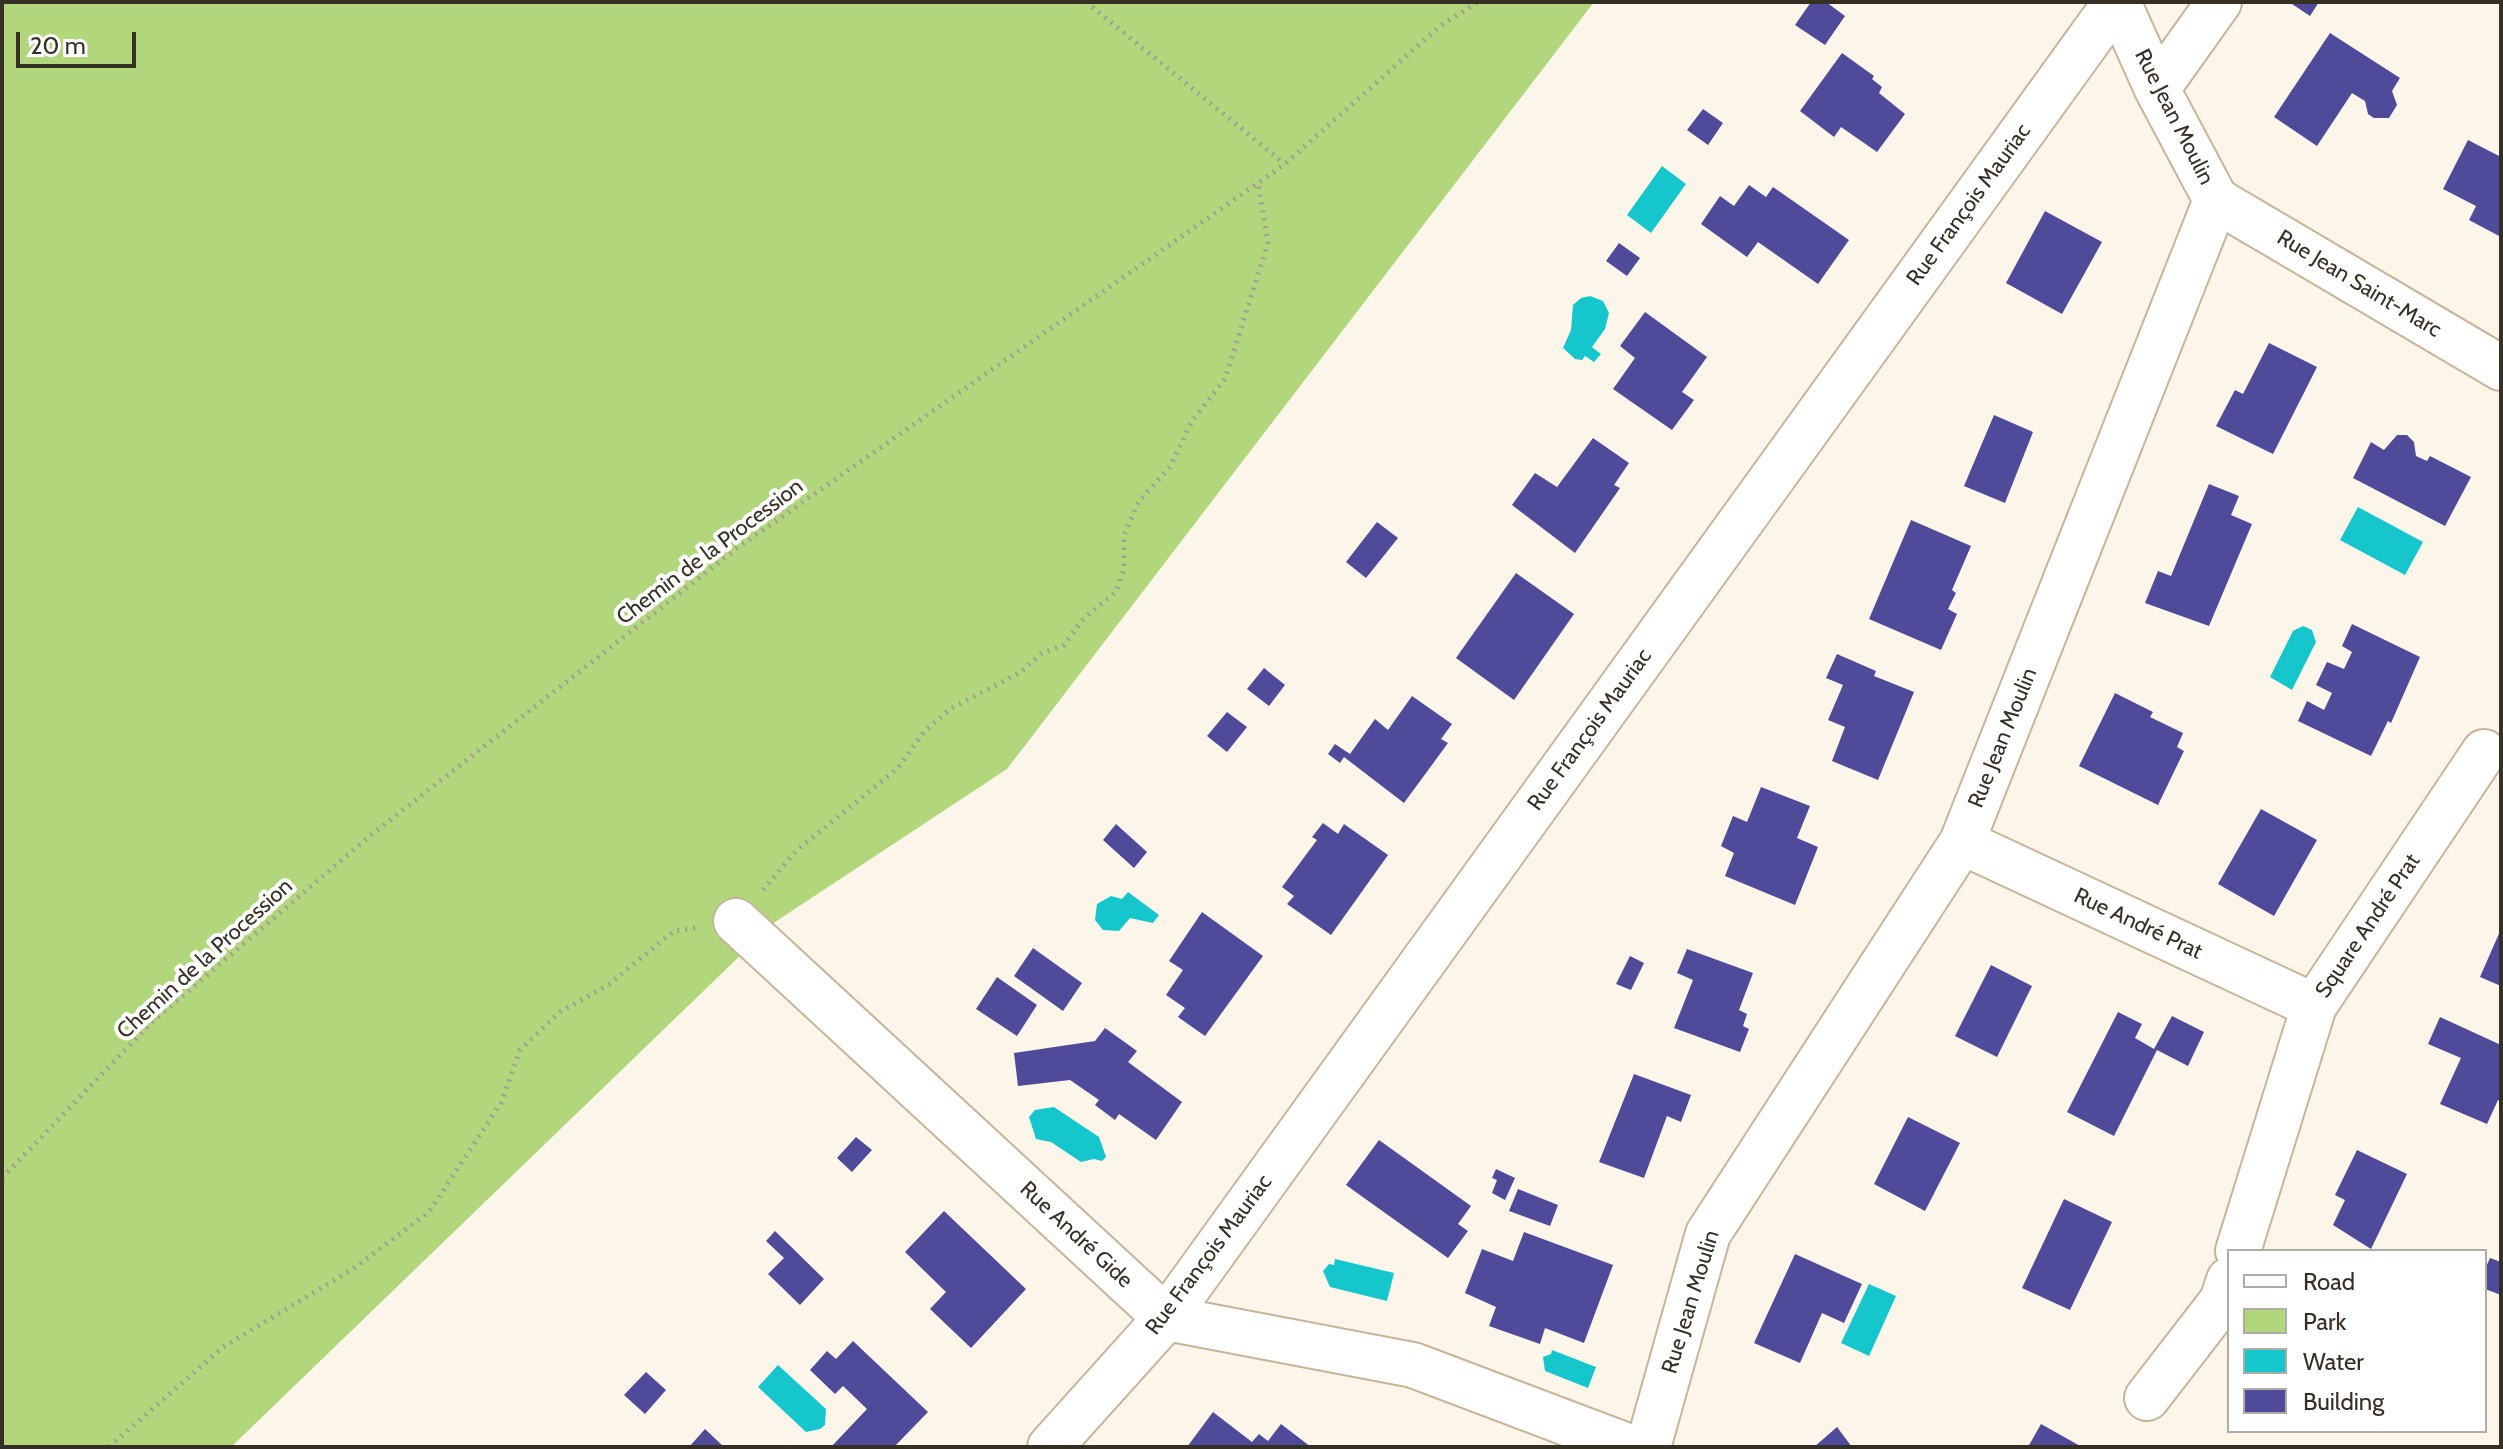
<!DOCTYPE html>
<meta charset="utf-8">
<style>
body{margin:0}
#map{position:relative;width:2503px;height:1449px;overflow:hidden;background:#fcf5e9;font-family:Cabin,sans-serif}
canvas{display:block}
.frame{position:absolute;inset:0;border:4px solid #362f24;pointer-events:none}
.legend{position:absolute;left:2227px;top:1249px;width:260px;height:184px;box-sizing:border-box;background:#fff;border:2px solid #afaca7;margin:0;padding:10px 14px;list-style:none;font-size:24px;color:#362f24}
.legend li{display:flex;align-items:center;gap:16px;height:40px}
.legend b{width:40px;border:2px solid #afaca7}
.scale{position:absolute;left:16px;top:32px;width:120px;height:36px;box-sizing:border-box;border:4px solid #362f24;border-top:0;padding-left:10px;font-size:24px;line-height:28px;white-space:nowrap;color:#362f24;-webkit-text-stroke:6px #fff;paint-order:stroke}
</style>
<div id="map">
<canvas width="2503" height="1449"></canvas>
<div class="frame"></div>
<ul class="legend">
<li><b style="height:10px;background:#fff"></b>Road</li>
<li><b style="height:22px;background:#b1d67b"></b>Park</li>
<li><b style="height:22px;background:#15c6cc"></b>Water</li>
<li><b style="height:22px;background:#4f4b9a"></b>Building</li>
</ul>
<div class="scale">20 m</div>
</div>
<script>
const g = document.querySelector('canvas').getContext('2d');
g.lineJoin = 'round';
function fillPath(path, color) {
  g.fillStyle = color;
  g.fill(path, 'evenodd');
}
function shape(rows) {
  const path = new Path2D();
  for (const r of rows) {
    path.moveTo(r[0], r[1]);
    for (let i = 2; i < r.length; i += 2) path.lineTo(r[i], r[i + 1]);
  }
  return path;
}
function trace(path, color, width, dash) {
  g.strokeStyle = color;
  g.lineWidth = width;
  g.lineCap = dash ? 'butt' : 'round';
  g.setLineDash(dash || []);
  g.stroke(path);
}
function label(font, color, halo, rows, align = 'center') {
  g.font = font + ' Cabin,sans-serif';
  g.lineWidth = 8;
  g.setLineDash([]);
  g.textBaseline = 'middle';
  g.strokeStyle = halo;
  g.fillStyle = color;
  for (const [text, x, y, turn = 0] of rows) {
    g.save();
    g.translate(x, y);
    g.rotate((+turn || 0) * Math.PI / 180);
    g.textAlign = isNaN(turn) ? turn : align;
    if (halo) g.strokeText(text, 0, 0);
    g.fillText(text, 0, 0);
    g.restore();
  }
}
fillPath(shape([
 [2,2,1594,2,1007,769,775,922,231,1447,2,1447]
]), '#b1d67b');
fillPath(shape([
 [1662,166,1686,184,1651,233,1627,215],
 [1590,296,1603,301,1609,313,1605,329,1592,347,1601,354,1594,362,1585,356,1582,360,1575,359,1563,348,1571,330,1573,305,1581,298],
 [2358,507,2423,542,2405,575,2340,540],
 [2303,626,2312,630,2316,642,2292,690,2270,677,2293,631],
 [1128,892,1159,915,1153,923,1130,918,1119,931,1103,930,1095,920,1097,904,1111,896,1122,899],
 [1054,1107,1099,1137,1106,1157,1102,1161,1094,1159,1081,1162,1051,1142,1036,1139,1029,1117,1035,1110],
 [1335,1259,1394,1273,1387,1301,1330,1287,1323,1271,1329,1264,1334,1265],
 [1869,1284,1896,1296,1869,1356,1841,1343],
 [1552,1350,1596,1367,1588,1388,1545,1371,1543,1357,1551,1354],
 [778,1365,826,1409,825,1425,820,1429,806,1432,758,1387]
]), '#15c6cc');
fillPath(shape([
 [1811,2,1826,2,1845,16,1825,45,1795,25],
 [2289,2,2319,2,2310,16],
 [2330,33,2400,78,2392,91,2397,105,2389,118,2374,118,2368,114,2365,101,2352,93,2317,146,2274,117],
 [1842,53,1874,76,1872,79,1882,87,1879,93,1905,114,1877,152,1841,127,1834,137,1800,111],
 [1703,109,1723,123,1708,145,1687,130],
 [2468,140,2501,157,2501,237,2469,220,2476,206,2443,189],
 [1749,185,1766,197,1773,187,1849,240,1818,284,1758,242,1747,257,1701,224,1720,196,1734,206],
 [2045,211,2102,242,2062,314,2006,283],
 [1619,243,1640,258,1627,276,1606,261],
 [1645,312,1707,357,1682,392,1694,400,1672,430,1613,389,1635,358,1620,346],
 [2269,343,2317,367,2273,454,2216,426,2235,390,2243,394],
 [1994,415,2033,432,2005,503,1964,486],
 [2397,435,2407,435,2414,442,2416,456,2427,461,2430,456,2471,477,2445,526,2353,478,2371,442,2384,450],
 [1593,438,1629,463,1614,485,1620,488,1575,553,1512,505,1535,473,1557,487],
 [2209,484,2239,496,2231,515,2252,524,2209,626,2145,603,2158,571,2171,576],
 [1911,520,1971,546,1952,590,1956,593,1948,609,1957,614,1941,650,1869,619],
 [1377,522,1398,538,1366,578,1346,562],
 [1516,573,1574,614,1514,700,1456,658],
 [2352,624,2420,657,2391,723,2388,721,2371,756,2298,721,2307,701,2324,710,2332,693,2316,685,2327,662,2344,669,2352,652,2342,646],
 [1837,654,1876,671,1874,676,1914,692,1878,780,1832,761,1845,727,1828,720,1843,685,1826,678],
 [1264,668,1285,685,1269,706,1247,689],
 [2115,693,2153,712,2150,717,2183,733,2177,747,2184,751,2158,805,2079,766],
 [1412,696,1452,724,1441,739,1448,743,1404,803,1344,757,1340,763,1328,754,1335,744,1350,754,1375,719,1388,730],
 [1227,712,1247,727,1227,752,1207,736],
 [1761,787,1810,806,1797,838,1818,847,1795,905,1725,876,1734,853,1721,846,1733,816,1747,822],
 [2261,809,2317,840,2274,916,2218,884],
 [1323,823,1338,834,1344,824,1388,855,1331,935,1287,904,1294,896,1282,887,1317,840,1312,837],
 [1116,824,1147,852,1134,868,1103,840],
 [1202,912,1263,956,1205,1036,1178,1017,1185,1008,1166,995,1183,970,1169,961],
 [2501,929,2501,986,2480,977],
 [1033,948,1082,983,1063,1011,1014,976],
 [1687,949,1753,973,1739,1010,1747,1014,1743,1026,1749,1029,1740,1052,1674,1028,1693,980,1677,973],
 [1630,956,1644,963,1631,990,1616,984],
 [1991,965,2032,986,1997,1057,1955,1036],
 [997,977,1037,1005,1017,1036,976,1009],
 [2118,1012,2142,1024,2135,1038,2154,1049,2172,1016,2204,1032,2188,1066,2157,1050,2114,1136,2067,1112],
 [2440,1017,2501,1045,2501,1102,2498,1100,2487,1124,2440,1104,2461,1058,2428,1044],
 [1105,1028,1137,1051,1128,1062,1182,1102,1156,1140,1119,1114,1115,1120,1095,1105,1099,1100,1070,1080,1018,1086,1014,1053,1095,1041],
 [1634,1074,1691,1095,1681,1122,1667,1116,1644,1178,1599,1162],
 [1908,1117,1960,1143,1925,1211,1874,1184],
 [856,1137,872,1150,852,1172,837,1158],
 [1379,1140,1471,1206,1458,1224,1468,1231,1448,1258,1346,1185],
 [2357,1150,2407,1174,2371,1249,2333,1225,2345,1200,2335,1195],
 [1496,1169,1515,1178,1505,1200,1492,1193,1497,1180,1492,1178],
 [1518,1189,1558,1205,1550,1226,1509,1211],
 [2064,1199,2112,1222,2070,1310,2022,1288],
 [944,1211,1026,1289,971,1348,930,1309,946,1292,905,1252],
 [775,1231,824,1279,800,1305,768,1274,784,1258,766,1241],
 [1524,1232,1613,1265,1584,1343,1545,1328,1540,1344,1489,1326,1496,1307,1465,1293,1482,1249,1513,1261],
 [1795,1254,1862,1284,1844,1323,1822,1313,1800,1363,1754,1343],
 [2490,1258,2501,1262,2501,1295,2485,1289,2485,1269],
 [853,1341,928,1412,894,1447,831,1447,867,1409,843,1386,835,1394,810,1370,827,1351,836,1359],
 [646,1372,666,1390,645,1414,624,1395],
 [1213,1412,1252,1442,1259,1434,1268,1441,1281,1424,1311,1447,1187,1447],
 [2041,1424,2082,1447,2028,1447],
 [1837,1427,1852,1447,1814,1447],
 [705,1429,724,1447,689,1447]
]), '#4f4b9a');
const minor = shape([
 [2157,89,2219,2],
 [2216,200,2501,368],
 [1962,842,2314,1006],
 [736,921,1166,1318,1413,1365,1630,1447],
 [2238,1251,2314,1006,2484,752],
 [2147,1398,2222,1301,2229,1280],
 [1050,1447,1166,1318,2116,2],
 [1648,1447,1708,1234,1962,842,2216,200,2157,89,2118,2]
]);
trace(minor, '#c7b599', 48);
trace(shape([
 [1086,2,1285,164],
 [763,890,796,851,898,768,924,732,950,709,1021,672,1042,653,1064,645,1084,618,1116,592,1124,569,1124,535,1139,501,1170,467,1192,421,1225,379,1268,243,1258,182],
 [2,1178,151,1023,371,835,736,549,1285,164,1440,26,1478,2],
 [109,1447,223,1347,353,1269,429,1212,501,1103,520,1050,560,1012,609,984,674,931,696,928]
]), '#a49d92', 5, [2, 6]);
trace(minor, '#fff', 44);
label('22px', '#362f24', '#fff', [
 ["Rue Jean Moulin",2174,117,63],
 ["Rue François Mauriac",1969,205,-54],
 ["Rue Jean Saint-Marc",2359,284,31],
 ["Chemin de la Procession",710,552,-37],
 ["Rue François Mauriac",1590,730,-54],
 ["Rue Jean Moulin",2003,738,-68],
 ["Rue André Prat",2138,924,25],
 ["Square André Prat",2368,926,-56],
 ["Chemin de la Procession",205,959,-42],
 ["Rue André Gide",1076,1235,43],
 ["Rue François Mauriac",1209,1255,-53],
 ["Rue Jean Moulin",1691,1302,-73]
]);
</script>
